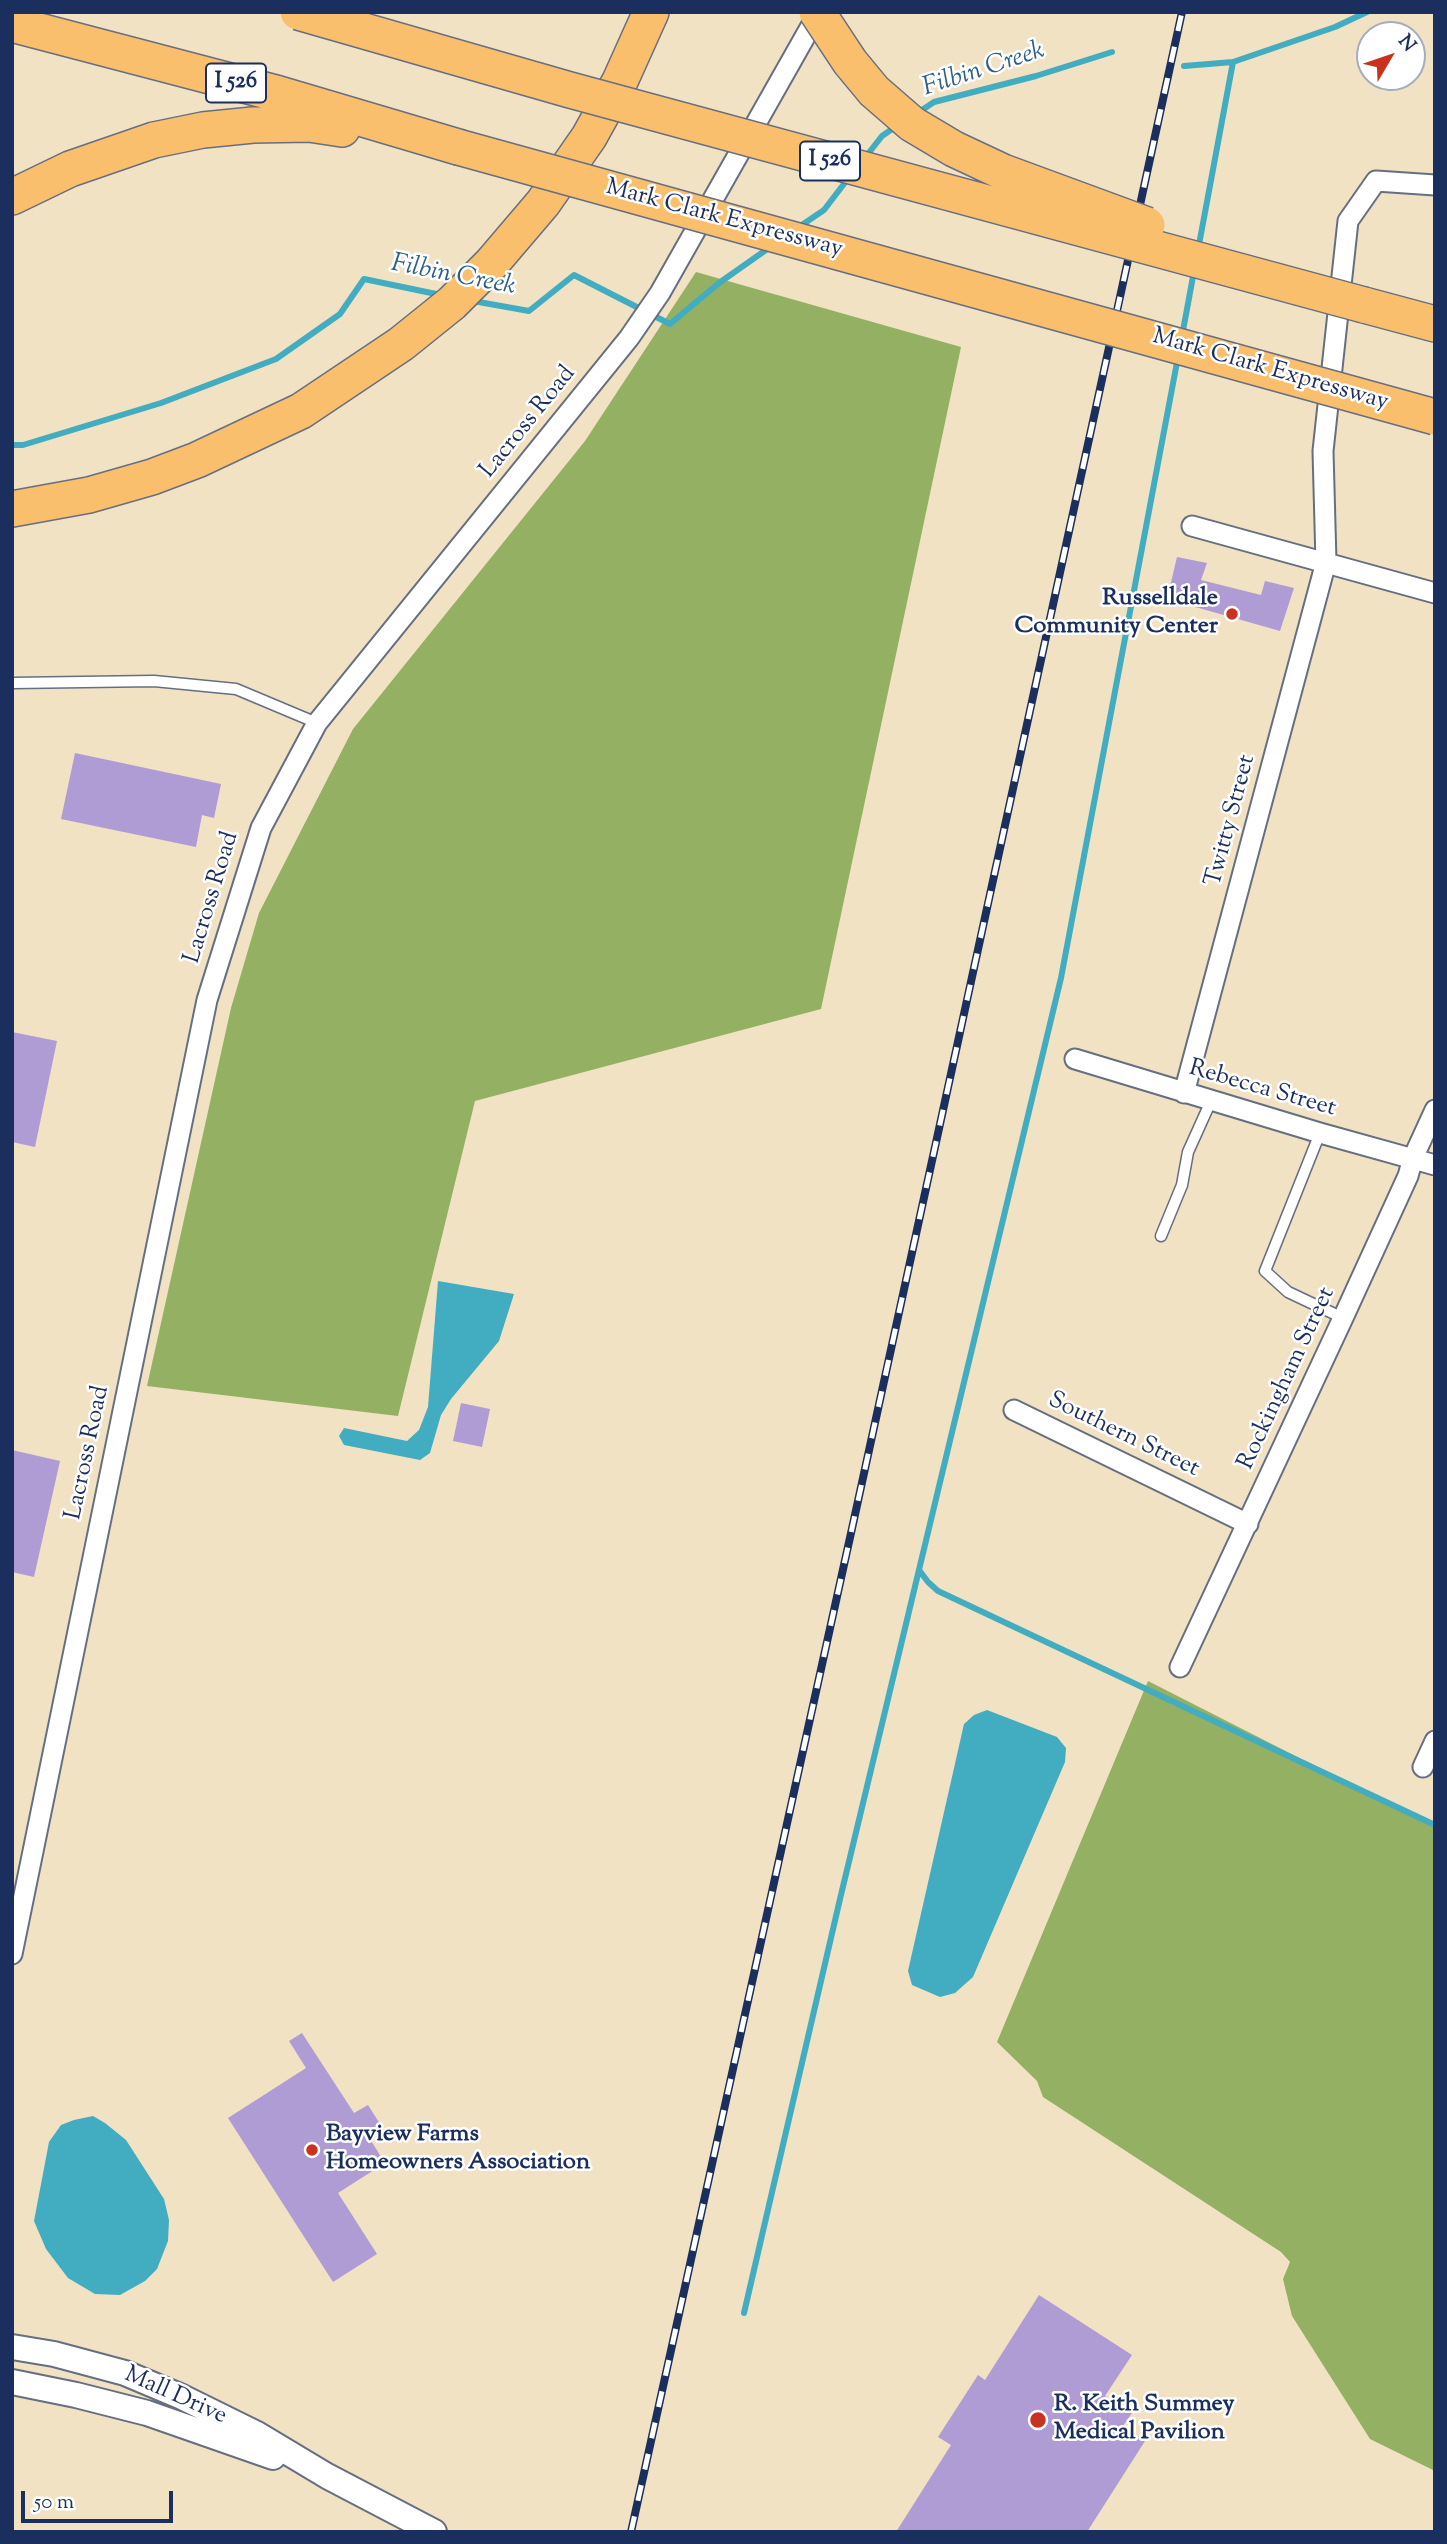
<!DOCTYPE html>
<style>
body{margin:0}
#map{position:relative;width:1447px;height:2544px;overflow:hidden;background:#f0e2c3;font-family:"Sorts Mill Goudy",serif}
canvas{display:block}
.frame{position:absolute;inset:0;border:14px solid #1b2f5e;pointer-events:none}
.north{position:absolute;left:1356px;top:21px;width:70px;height:70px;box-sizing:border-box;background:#fff;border:2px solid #a4acbf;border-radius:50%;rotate:51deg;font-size:19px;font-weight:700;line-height:28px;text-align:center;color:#1b2f5e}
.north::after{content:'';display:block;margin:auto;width:24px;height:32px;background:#c8321e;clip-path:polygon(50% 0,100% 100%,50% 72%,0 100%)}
.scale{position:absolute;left:21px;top:2491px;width:152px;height:32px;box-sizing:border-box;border:4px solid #1b2f5e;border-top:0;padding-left:9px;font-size:21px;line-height:24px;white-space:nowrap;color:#1b2f5e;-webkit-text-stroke:5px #fff;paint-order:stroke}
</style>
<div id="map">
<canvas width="1447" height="2544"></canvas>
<div class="frame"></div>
<div class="north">N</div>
<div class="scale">50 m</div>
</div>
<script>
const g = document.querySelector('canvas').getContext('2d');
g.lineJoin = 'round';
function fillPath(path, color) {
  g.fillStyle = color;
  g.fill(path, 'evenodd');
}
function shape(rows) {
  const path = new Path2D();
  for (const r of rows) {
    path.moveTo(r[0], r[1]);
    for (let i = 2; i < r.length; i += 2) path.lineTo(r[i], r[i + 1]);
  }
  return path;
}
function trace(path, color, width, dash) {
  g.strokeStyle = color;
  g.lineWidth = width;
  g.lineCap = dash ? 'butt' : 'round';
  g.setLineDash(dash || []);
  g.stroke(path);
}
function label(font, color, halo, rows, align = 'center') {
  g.font = font + ' "Sorts Mill Goudy",serif';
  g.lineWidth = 5;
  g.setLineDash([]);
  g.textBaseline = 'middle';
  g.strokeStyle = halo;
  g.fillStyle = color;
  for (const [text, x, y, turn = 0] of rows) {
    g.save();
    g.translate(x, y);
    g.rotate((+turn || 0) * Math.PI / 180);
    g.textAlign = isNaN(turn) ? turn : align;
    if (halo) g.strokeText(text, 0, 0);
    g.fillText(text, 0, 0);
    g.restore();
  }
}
fillPath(shape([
 [696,272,961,347,821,1009,475,1101,398,1416,147,1386,231,1008,259,913,353,729,585,441],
 [1148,1681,1435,1827,1435,2471,1370,2439,1292,2316,1283,2279,1290,2262,1281,2252,1043,2097,1037,2081,997,2042]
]), '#93b063');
fillPath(shape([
 [438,1281,514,1294,499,1341,451,1399,441,1415,430,1453,420,1460,344,1445,339,1436,344,1428,407,1441,419,1430,428,1407],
 [987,1710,1057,1737,1066,1748,1065,1762,973,1977,955,1993,940,1997,912,1985,908,1971,964,1724,974,1715],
 [93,2116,105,2123,126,2140,164,2199,169,2220,168,2241,157,2269,145,2281,120,2295,95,2294,68,2278,46,2249,34,2221,49,2142,61,2125,74,2120]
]), '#42acc1');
trace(shape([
 [1184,66,1233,62,1335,27,1367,12],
 [916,114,934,102,1036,76,1112,52],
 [864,159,882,136,898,125],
 [796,229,824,210,850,176],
 [1198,250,1233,62],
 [473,301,529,311,574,275,670,324,719,283,773,245],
 [1182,336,1194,271],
 [12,445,23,445,161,403,276,359,340,314,364,279,441,295],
 [919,1570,928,1582,938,1591,1435,1825],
 [744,2313,840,1899,1061,978,1178,357]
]), '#42acc1', 6);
fillPath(shape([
 [1177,557,1207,563,1201,580,1261,595,1265,581,1294,588,1280,631,1167,599],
 [75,753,221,784,214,818,202,815,196,847,61,819],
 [12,1032,57,1041,35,1147,12,1142],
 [461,1403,490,1409,482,1447,453,1441],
 [12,1450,60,1461,34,1577,12,1572],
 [302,2033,354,2113,368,2105,382,2127,368,2136,385,2163,338,2193,377,2254,333,2282,228,2118,306,2068,289,2041],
 [1039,2295,1132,2355,1105,2396,1132,2413,1123,2426,1145,2441,1087,2532,896,2532,951,2445,938,2437,978,2375,985,2380]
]), '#b09cd5');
const service = shape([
 [12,683,154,681,236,689,317,723],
 [1320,1133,1265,1271,1288,1292,1343,1318],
 [1161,1236,1182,1185,1188,1152,1211,1101]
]);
const minor = shape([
 [1192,526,1435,593],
 [1075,1059,1320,1133,1435,1165],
 [1184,1093,1326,562,1323,451,1348,221,1376,181,1435,185],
 [1014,1410,1248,1524],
 [1180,1667,1343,1318,1408,1176,1413,1158,1435,1110],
 [1423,1767,1435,1741],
 [12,1954,207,1000,261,828,317,723,629,338,660,293,819,12]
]);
const tertiary = shape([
 [12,2347,54,2354,125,2373,182,2397,257,2434,327,2476,434,2532],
 [12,2382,76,2395,147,2413,273,2457]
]);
const motorway = shape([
 [12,24,279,94,458,147],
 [12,197,70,169,154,140,203,130,253,125,309,124,342,129],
 [1364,305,1435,324],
 [12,509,89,495,152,477,197,460,301,411,401,344,452,303,491,264,543,203,589,137,620,81,651,12]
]);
trace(service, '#666e81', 13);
trace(minor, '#666e81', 23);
trace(tertiary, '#666e81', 28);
trace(motorway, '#666e81', 38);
trace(service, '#fff', 10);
trace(minor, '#fff', 19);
trace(tertiary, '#fff', 24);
trace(motorway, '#f9bf6d', 35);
const rail = shape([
 [631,2532,851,1533,1182,12]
]);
trace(rail, '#1b2f5e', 8);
trace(rail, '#fff', 5, [16]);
const motorwayBridge = shape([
 [298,12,570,90,1364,305],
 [817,12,850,62,874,91,912,124,954,149,1003,172,1147,225],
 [458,147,1435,417]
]);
trace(motorwayBridge, '#666e81', 38, []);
trace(motorwayBridge, '#f9bf6d', 35);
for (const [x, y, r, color] of [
 [1232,614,7,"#c8321e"],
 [312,2150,7,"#c8321e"],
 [1038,2420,9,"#c8321e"]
]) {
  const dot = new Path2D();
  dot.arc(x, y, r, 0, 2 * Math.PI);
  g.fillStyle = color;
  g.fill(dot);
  trace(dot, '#fff', 2.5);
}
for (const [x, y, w] of [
 [236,83,60],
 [830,161,60]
]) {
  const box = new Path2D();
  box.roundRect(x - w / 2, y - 19.5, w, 39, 5);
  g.fillStyle = '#fff';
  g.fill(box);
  trace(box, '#1b2f5e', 2);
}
label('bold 23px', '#1b2f5e', null, [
 ["I 526",236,83],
 ["I 526",830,161]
]);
label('24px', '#1b2f5e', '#fff', [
 ["Mark Clark Expressway",724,220,15],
 ["Mark Clark Expressway",1270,371,16],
 ["Lacross Road",529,423,-51],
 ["Twitty Street",1232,821,-75],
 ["Lacross Road",213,898,-73],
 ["Rebecca Street",1262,1090,16],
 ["Rockingham Street",1288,1379,-65],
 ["Southern Street",1123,1436,26],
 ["Lacross Road",89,1453,-78],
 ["Mall Drive",175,2397,24]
]);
label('bold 24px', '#1b2f5e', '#fff', [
 ["Russelldale",1218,600,"right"],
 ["Community Center",1218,628,"right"],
 ["Bayview Farms",326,2136],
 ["Homeowners Association",326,2164],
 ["R. Keith Summey",1054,2406],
 ["Medical Pavilion",1054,2434]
], 'left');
label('italic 26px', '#2b6186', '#fff', [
 ["Filbin Creek",984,71,-18],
 ["Filbin Creek",453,277,11]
]);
</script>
